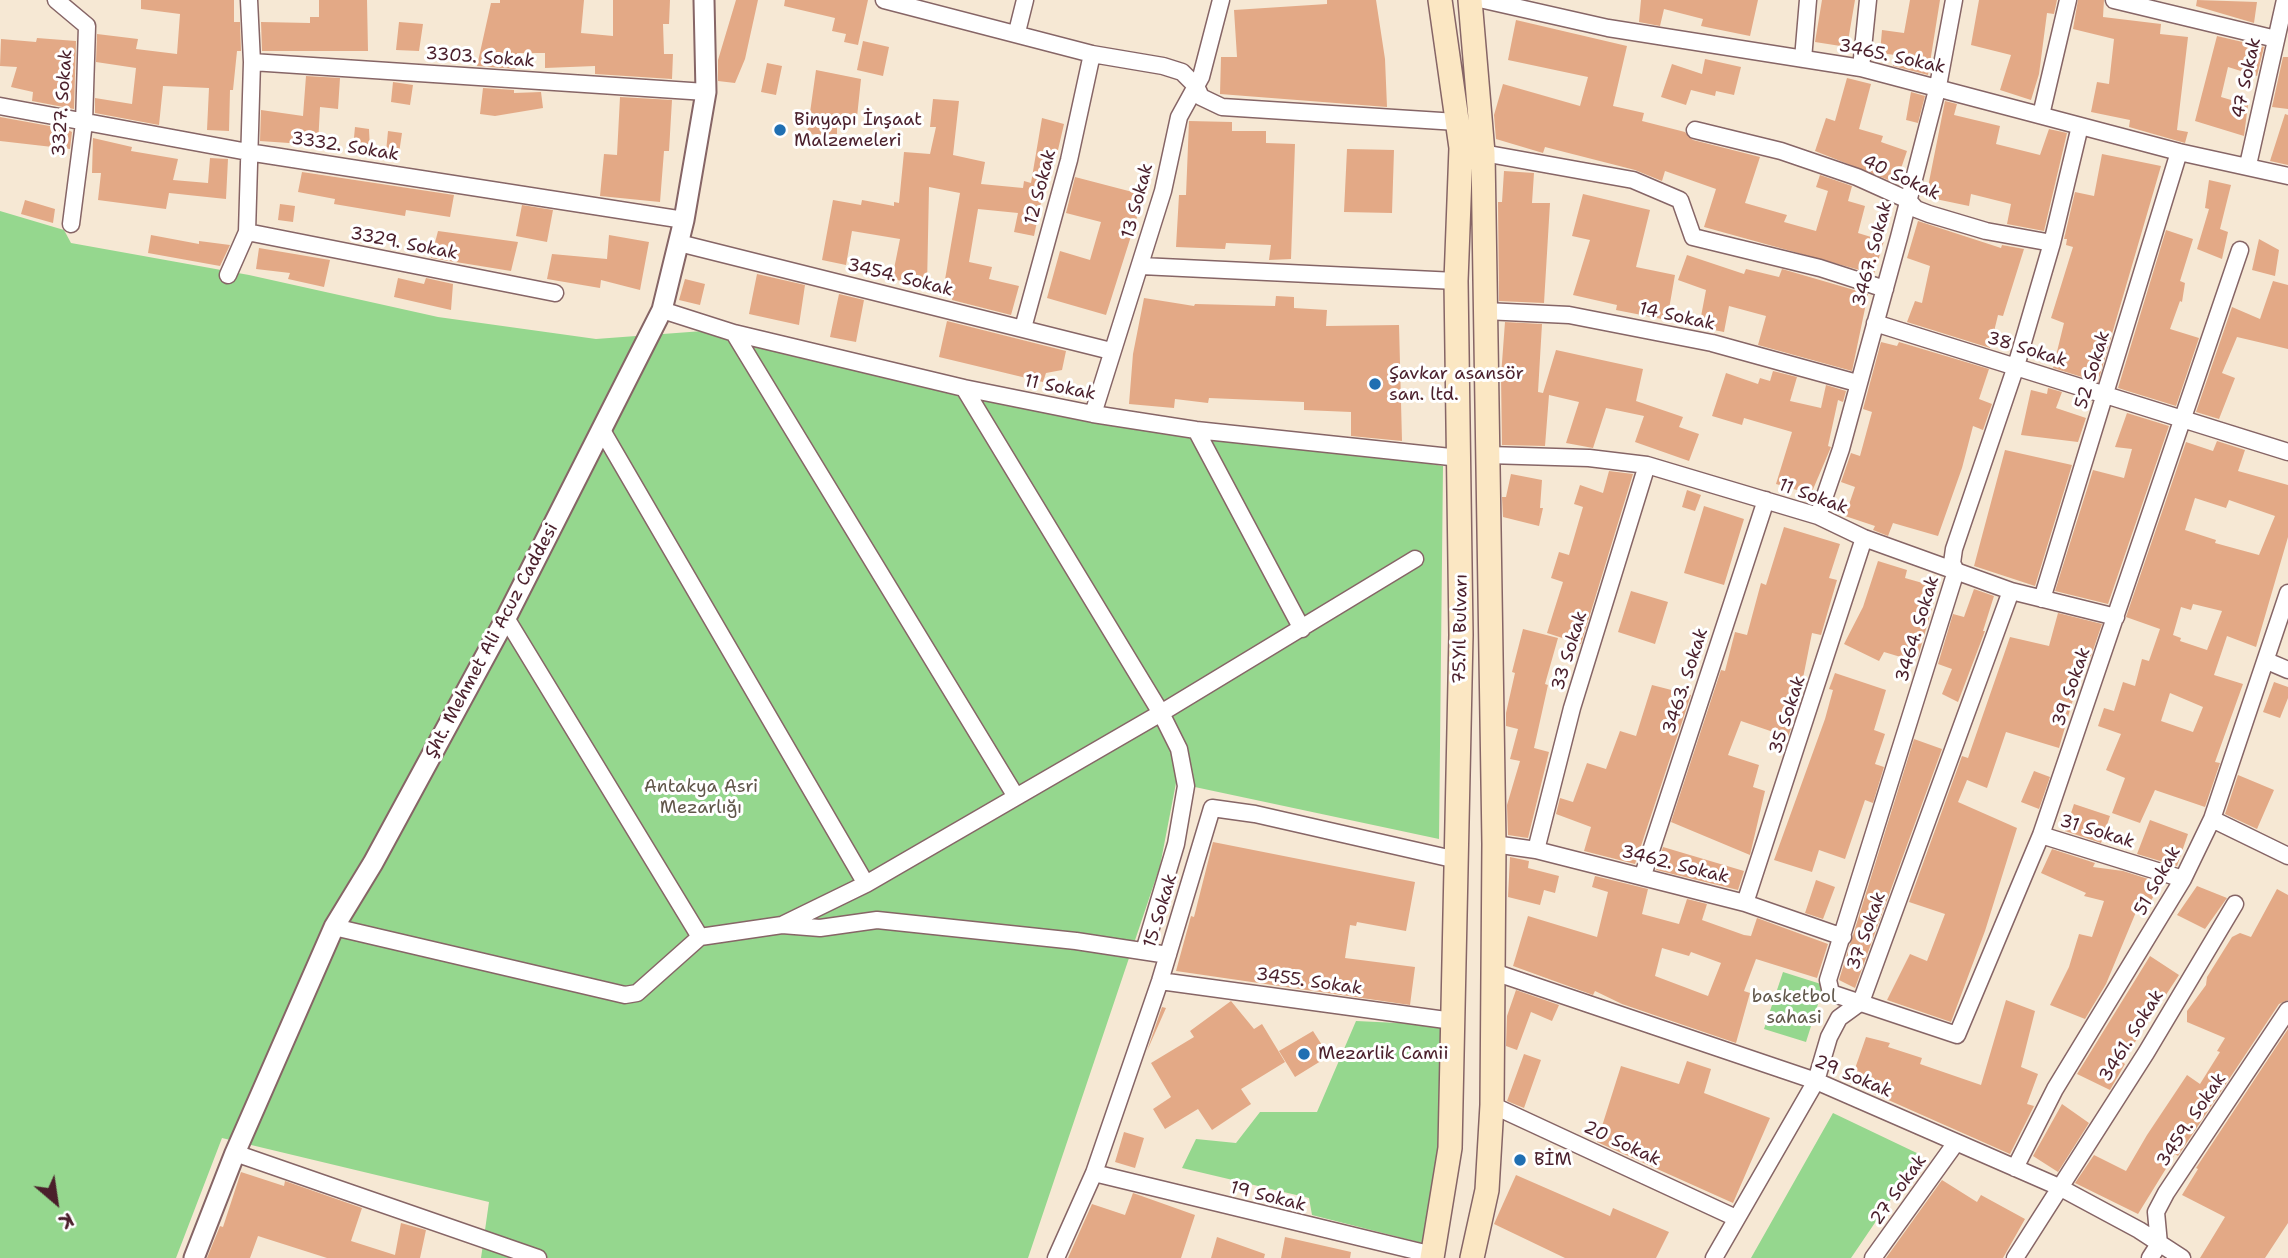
<!DOCTYPE html>
<meta charset="utf-8">
<style>
body{margin:0}
#map{position:relative;width:2288px;height:1258px;overflow:hidden;background:#f6e8d4;font-family:"Shantell Sans",sans-serif}
canvas{display:block}
.north{position:absolute;left:21px;top:1167px;width:70px;height:70px;-webkit-text-stroke:5px #fff;paint-order:stroke;rotate:151deg;font-size:19px;font-weight:700;line-height:28px;text-align:center;color:#4a1f2b}
.north::after{content:'';display:block;margin:auto;width:24px;height:32px;background:#4a1f2b;clip-path:polygon(50% 0,100% 100%,50% 72%,0 100%)}
</style>
<div id="map">
<canvas width="2288" height="1258"></canvas>
<div class="north">K</div>
</div>
<script>
const g = document.querySelector('canvas').getContext('2d');
g.lineJoin = 'round';
function fillPath(path, color) {
  g.fillStyle = color;
  g.fill(path, 'evenodd');
}
function shape(rows) {
  const path = new Path2D();
  for (const r of rows) {
    path.moveTo(r[0], r[1]);
    for (let i = 2; i < r.length; i += 2) path.lineTo(r[i], r[i + 1]);
  }
  return path;
}
function trace(path, color, width, dash) {
  g.strokeStyle = color;
  g.lineWidth = width;
  g.lineCap = dash ? 'butt' : 'round';
  g.setLineDash(dash || []);
  g.stroke(path);
}
function label(font, color, halo, rows, align = 'center') {
  g.font = font + ' "Shantell Sans",sans-serif';
  g.lineWidth = 6;
  g.setLineDash([]);
  g.textBaseline = 'middle';
  g.strokeStyle = halo;
  g.fillStyle = color;
  for (const [text, x, y, turn = 0] of rows) {
    g.save();
    g.translate(x, y);
    g.rotate((+turn || 0) * Math.PI / 180);
    g.textAlign = isNaN(turn) ? turn : align;
    if (halo) g.strokeText(text, 0, 0);
    g.fillText(text, 0, 0);
    g.restore();
  }
}
fillPath(shape([
 [0,211,64,230,71,243,249,275,438,317,596,339,703,331,924,378,1443,466,1439,839,1176,783,1160,866,1028,1258,481,1258,489,1202,222,1138,176,1258,0,1258],
 [1783,972,1824,985,1806,1042,1764,1029],
 [1356,1021,1441,1025,1440,1146,1426,1244,1312,1215,1309,1198,1182,1168,1196,1139,1236,1143,1260,1112,1317,1112],
 [1833,1113,1921,1155,1851,1258,1751,1258]
]), '#95d78e');
fillPath(shape([
 [141,0,234,0,234,22,240,22,241,51,237,51,233,90,230,90,229,131,207,130,209,88,163,86,159,125,95,113,95,98,132,104,136,68,96,62,97,34,138,39,136,49,177,54,180,14,141,9],
 [319,0,367,0,368,51,262,51,261,22,310,23,310,17,319,17],
 [500,0,584,0,581,33,613,36,613,0,670,0,669,24,663,24,664,54,673,54,672,79,595,74,595,66,545,68,545,53,517,53,516,69,477,66,491,3,500,3],
 [736,0,758,0,745,59,735,83,718,81,718,60],
 [785,0,868,0,858,45,844,42,846,34,832,31,835,18,784,6],
 [1327,0,1376,0,1385,59,1387,107,1220,94,1221,57,1237,57,1234,10,1327,4],
 [1641,0,1758,0,1750,36,1701,26,1703,19,1664,9,1660,26,1639,22],
 [1822,0,1855,0,1847,47,1815,42],
 [1910,0,1940,0,1928,75,1893,66,1895,55,1880,53,1882,30,1904,33],
 [1979,0,2057,0,2054,14,2047,13,2039,74,2031,100,2000,90,2011,55,1971,45],
 [2078,0,2104,0,2103,17,2161,24,2160,34,2188,37,2177,130,2188,132,2185,143,2129,127,2130,120,2091,112,2097,82,2109,84,2114,39,2073,29],
 [2197,0,2257,2,2254,23,2196,6],
 [1516,20,1627,46,1613,106,1644,113,1642,121,1685,132,1693,140,1760,157,1745,203,1787,215,1784,222,1816,231,1828,191,1816,187,1820,175,1852,186,1848,201,1865,206,1858,233,1884,241,1874,274,1704,227,1716,189,1665,171,1662,181,1635,170,1545,147,1543,153,1496,139,1494,115,1503,84,1580,106,1588,77,1508,60],
 [399,22,423,24,419,51,396,50],
 [2217,36,2264,47,2257,76,2228,67,2221,97,2248,105,2244,136,2195,121],
 [37,38,76,41,74,109,32,101,33,92,11,87,17,67,0,66,1,39,36,42],
 [863,41,889,47,883,76,857,70],
 [2283,57,2288,57,2288,109,2272,107],
 [1705,59,1741,67,1734,95,1716,91,1715,96,1691,90,1686,105,1661,97,1672,64,1702,74],
 [767,63,782,66,776,95,761,92],
 [816,70,861,79,857,117,837,115,837,134,826,138,825,135,807,134],
 [306,76,340,78,338,109,320,107,318,145,260,141,261,110,303,116],
 [1847,78,1871,84,1859,129,1883,136,1881,142,1907,151,1896,183,1815,151,1826,118,1835,121],
 [393,82,413,85,410,105,391,102],
 [483,88,514,90,514,93,541,92,543,108,495,116,480,114],
 [1911,92,1925,96,1918,123,1906,120],
 [620,97,672,100,669,151,664,151,660,202,600,196,604,154,617,155],
 [933,99,959,101,953,155,985,162,981,184,1023,188,1024,181,1031,183,1042,118,1064,124,1058,150,1052,149,1034,236,1014,232,1018,213,978,209,969,262,992,267,989,279,1019,286,1011,315,952,300,953,293,943,291,960,193,929,187,927,286,892,279,900,239,852,231,846,265,822,260,833,200,861,205,862,200,894,206,894,202,899,203,904,152,930,154,936,127,930,127],
 [1945,101,1957,104,1954,115,2000,126,1996,144,2040,155,2049,129,2067,133,2044,231,2007,224,2011,204,1971,194,1969,206,1926,197],
 [2285,114,2288,115,2288,165,2270,161],
 [0,117,66,129,72,132,70,149,0,141],
 [1189,121,1232,122,1232,131,1266,131,1266,143,1295,144,1291,259,1269,260,1271,245,1226,243,1225,249,1176,247,1179,195,1186,195],
 [355,127,369,129,370,150,353,148],
 [388,131,402,133,399,153,386,152],
 [93,138,132,147,131,151,178,159,173,180,208,183,210,158,228,159,226,199,169,193,166,209,98,200,101,173,92,173],
 [1347,149,1394,150,1392,213,1344,212],
 [2102,154,2161,166,2098,382,2053,368,2064,323,2051,318,2073,247,2066,245,2067,239,2064,239,2075,192,2094,196],
 [1504,171,1534,173,1532,203,1550,203,1544,303,1499,301,1498,202,1502,202],
 [302,172,454,195,450,217,406,210,405,216,334,204,335,199,298,192],
 [1075,177,1144,195,1106,315,1047,298,1060,251,1090,260,1101,222,1066,213],
 [2209,180,2231,185,2220,229,2228,232,2222,259,2197,249,2209,209,2205,208],
 [1583,194,1650,210,1636,267,1675,275,1667,320,1616,310,1617,305,1573,295,1590,240,1572,236],
 [25,200,55,209,53,223,21,214],
 [280,204,295,206,293,222,278,220],
 [522,205,553,210,547,242,516,236],
 [1918,221,2001,248,2002,245,2024,249,2003,316,1998,315,1990,348,1907,322,1915,301,1922,303,1930,266,1907,258],
 [2166,230,2193,239,2180,281,2185,283,2182,302,2180,301,2170,329,2199,338,2176,406,2118,388],
 [438,231,518,242,511,271,431,258],
 [151,235,199,244,199,241,230,245,220,266,148,253],
 [609,235,649,242,640,290,601,280,600,288,547,279,552,254,607,259],
 [2259,239,2279,250,2275,276,2252,270],
 [259,248,330,260,324,287,288,279,290,273,256,269],
 [1687,255,1744,274,1746,269,1779,277,1782,269,1868,294,1852,371,1758,345,1766,316,1729,306,1724,332,1699,327,1706,290,1678,280],
 [757,274,805,285,799,325,749,314],
 [398,278,424,284,426,278,453,284,451,310,394,297],
 [685,279,705,284,700,305,679,300],
 [2273,281,2288,285,2288,349,2237,337,2222,373,2235,378,2219,419,2196,412,2232,307,2260,319],
 [839,294,864,300,856,342,830,337],
 [1276,296,1294,297,1294,308,1327,310,1326,326,1399,325,1402,441,1351,436,1351,412,1304,410,1304,402,1209,398,1208,403,1175,399,1174,408,1129,404,1133,354,1144,298,1194,306,1195,304,1275,306],
 [947,321,1066,351,1062,370,1046,373,1043,382,939,357],
 [1505,322,1542,324,1538,392,1543,393,1556,350,1643,369,1636,401,1683,417,1679,427,1699,434,1689,461,1635,442,1644,416,1606,408,1593,448,1566,443,1579,402,1549,395,1545,446,1502,445,1501,376],
 [1881,342,1897,346,1899,342,1989,369,1979,399,1992,404,1983,430,1973,426,1962,468,1938,536,1893,523,1888,536,1873,530,1875,526,1845,516,1855,487,1841,482,1851,453,1860,456,1872,412,1863,409],
 [1773,371,1797,377,1790,401,1821,408,1826,385,1846,391,1843,402,1838,400,1828,446,1831,447,1811,494,1776,484,1792,432,1744,418,1742,425,1712,416,1726,373,1758,384,1760,378,1770,381],
 [2048,388,2062,392,2056,408,2086,418,2078,442,2021,435,2031,390,2047,394],
 [2127,413,2169,426,2108,604,2055,591,2093,470,2124,478,2132,449,2115,447],
 [2217,441,2245,450,2238,471,2288,485,2288,537,2256,647,2227,636,2214,675,2243,684,2215,762,2220,763,2205,807,2155,790,2140,823,2112,813,2125,778,2106,770,2121,734,2098,726,2104,708,2114,711,2123,682,2135,686,2142,659,2149,661,2160,629,2126,617,2186,442,2213,451],
 [2195,498,2226,508,2229,500,2275,516,2259,555,2215,543,2216,540,2185,530],
 [2193,604,2222,611,2207,650,2180,641,2181,638,2173,635,2181,607,2191,610],
 [2170,693,2203,707,2193,732,2161,721],
 [2005,450,2072,465,2035,586,1974,566],
 [1609,471,1633,474,1581,644,1547,633,1563,582,1551,578,1559,552,1569,555,1583,507,1574,504,1580,485,1603,493],
 [1511,474,1542,480,1540,508,1543,508,1539,526,1503,517,1502,497,1506,497],
 [1687,490,1701,495,1695,511,1682,507],
 [1704,506,1744,519,1724,585,1684,573],
 [1784,527,1840,544,1829,578,1837,580,1821,635,1812,633,1802,683,1799,682,1787,717,1794,720,1788,737,1741,721,1728,755,1759,765,1753,787,1765,791,1750,855,1671,822,1721,670,1725,671,1735,632,1747,635,1761,583,1766,585],
 [1878,561,1907,570,1905,578,1926,584,1921,597,1934,601,1918,657,1916,656,1914,661,1884,652,1879,661,1844,644,1863,607],
 [1974,589,1994,596,1983,631,1985,631,1958,702,1942,694,1952,669,1938,664,1953,614,1964,617],
 [1631,591,1668,602,1655,644,1618,632],
 [2058,613,2102,624,2090,659,2085,658,2059,748,2006,732,1987,788,1967,780,1958,802,2017,828,1985,931,1951,1022,1887,1000,1910,954,1927,961,1945,914,1909,902,1962,756,1968,758,2010,637,2049,646],
 [1523,629,1558,638,1545,684,1548,685,1534,748,1549,752,1528,838,1508,835,1507,805,1520,761,1510,759,1518,729,1506,726,1506,713,1515,673,1512,672],
 [1835,673,1886,690,1874,730,1885,734,1875,764,1884,767,1873,803,1865,800,1845,859,1819,850,1812,872,1774,860,1825,719,1833,690,1829,689],
 [2274,682,2288,687,2288,698,2280,718,2263,712],
 [1652,685,1691,695,1635,864,1584,851,1591,827,1556,814,1560,798,1573,802,1587,763,1606,769,1620,731,1636,736],
 [1914,739,1942,749,1855,988,1839,980],
 [2034,771,2050,777,2039,809,2021,802],
 [2238,775,2274,790,2257,829,2225,814],
 [2074,804,2110,816,2101,843,2065,831],
 [2150,820,2188,834,2177,866,2137,854],
 [1213,842,1415,882,1406,931,1357,922,1356,926,1350,925,1345,958,1415,967,1410,1005,1176,971,1191,916,1194,917],
 [1663,847,1744,871,1738,890,1656,870],
 [2052,849,2095,863,2093,867,2123,871,2161,883,2143,915,2136,912,2106,984,2085,1019,2050,1005,2069,967,2079,934,2092,937,2104,901,2084,896,2086,893,2041,873],
 [1510,857,1529,861,1528,868,1559,876,1555,893,1544,890,1540,905,1508,897],
 [1595,876,1648,889,1642,914,1679,924,1687,899,1707,904,1702,920,1744,935,1751,936,1757,918,1828,944,1817,978,1756,959,1744,991,1750,993,1736,1043,1622,1004,1595,991,1593,995,1513,966,1528,916,1597,937,1608,892,1592,887],
 [1662,948,1689,956,1691,952,1721,963,1708,996,1655,976],
 [1816,880,1835,887,1823,919,1805,913],
 [2197,886,2227,898,2205,929,2177,915],
 [2277,889,2288,895,2288,1000,2279,1004,2178,1156,2175,1154,2138,1214,2075,1183,2094,1155,2126,1171,2147,1135,2187,1075,2200,1084,2220,1052,2217,1051,2225,1038,2187,1022,2187,1011,2206,985,2207,977,2232,937,2240,933,2251,937],
 [2150,956,2179,975,2122,1062,2125,1064,2110,1090,2077,1074],
 [1516,990,1559,1005,1552,1021,1531,1012,1517,1050,1506,1046,1507,1016],
 [2006,1000,2035,1011,2021,1067,2038,1074,2027,1104,2034,1106,2010,1154,1850,1083,1866,1037,1890,1043,1888,1047,1922,1058,1920,1064,1981,1085],
 [1231,1001,1254,1029,1262,1024,1285,1062,1241,1089,1251,1104,1212,1130,1198,1109,1165,1129,1153,1109,1171,1097,1151,1063,1194,1037,1190,1031],
 [1162,1007,1166,1008,1147,1051],
 [2288,1029,2288,1223,2265,1258,2200,1258,2225,1217,2182,1195,2198,1169,2196,1168],
 [1313,1031,1329,1056,1295,1077,1279,1051],
 [1524,1054,1541,1060,1524,1108,1507,1101],
 [1687,1061,1711,1069,1704,1093,1770,1118,1733,1203,1597,1142,1621,1066,1679,1084],
 [2062,1104,2089,1123,2058,1172,2033,1156],
 [1124,1132,1144,1138,1135,1168,1115,1162],
 [241,1172,284,1186,285,1181,362,1208,351,1241,395,1255,401,1223,426,1230,420,1258,327,1258,258,1236,250,1258,207,1258,220,1226,223,1227],
 [1516,1175,1610,1216,1613,1208,1669,1232,1656,1258,1565,1258,1494,1224],
 [1942,1180,1977,1202,1981,1195,2025,1219,2003,1258,1886,1258],
 [1133,1193,1195,1215,1181,1258,1068,1258,1092,1204,1125,1215],
 [1217,1237,1265,1254,1264,1258,1211,1258],
 [1285,1237,1351,1252,1350,1258,1281,1258]
]), '#e3a986');
const minor = shape([
 [56,0,87,26,84,123,71,224],
 [884,0,1092,54,1163,66,1182,72,1196,86,1201,97,1222,107,1457,122],
 [1484,0,1608,28,1861,68,2179,152,2288,176],
 [2114,0,2276,39],
 [1017,32,1025,0],
 [1803,59,1808,0],
 [252,62,706,92],
 [1861,68,1868,0],
 [0,106,248,152,684,220],
 [2041,115,2068,0],
 [2080,126,2052,243,2016,366,1954,549,1952,563,1956,571,1828,980,1831,993,1957,1035,2041,835,2240,250],
 [1695,130,1781,151,1857,177,1908,200,1916,209,1929,214,1986,231,2052,243],
 [1483,153,1633,180,1680,200,1693,237,1820,268,1885,289],
 [2248,165,2285,0],
 [247,232,555,293],
 [679,243,1111,351],
 [1141,266,1456,281],
 [228,275,247,232,252,62,249,0],
 [662,310,734,333,964,388,1093,414,1196,430,1460,458],
 [1485,311,1569,315,1712,343,1857,383],
 [1875,323,2288,452],
 [1023,328,1069,160,1092,54],
 [734,333,1015,795],
 [964,388,1161,713,1179,749,1186,786,1176,844,1144,951],
 [1093,414,1163,191,1179,117,1201,77,1221,0],
 [1196,430,1302,629],
 [603,432,866,884],
 [1488,455,1589,458,1647,465,1818,516,1864,538,2011,591,2116,617],
 [1818,516,1841,449,1899,237,1938,86,1954,0],
 [2042,599,2179,152],
 [506,618,700,937],
 [2267,661,2288,670],
 [2212,819,2288,856],
 [2041,835,2183,879],
 [1494,844,1536,850,1745,903,1843,937],
 [1536,850,1572,708,1647,465],
 [1643,875,1766,500],
 [1745,903,1864,538],
 [784,924,866,884,1161,713,1415,559],
 [334,927,625,995,637,993,700,937,782,925,820,928,877,920,1076,941,1168,955],
 [1491,971,1816,1081,2059,1187,2139,1230,2182,1258],
 [1160,981,1453,1021],
 [1492,1105,1736,1218],
 [235,1153,538,1258],
 [2015,1168,2055,1089,2183,879,2212,819,2288,593],
 [1094,1173,1433,1255],
 [1056,1258,1094,1173,1160,981,1212,808,1255,814,1457,860],
 [1714,1258,1816,1081,1829,1037,1839,1018,1861,1002,2011,591],
 [1873,1258,1955,1144],
 [2015,1258,2146,1053,2235,904],
 [2150,1258,2159,1244,2156,1212,2166,1193,2288,1010]
]);
const tertiary = shape([
 [194,1258,235,1153,334,927,373,863,506,618,662,310,684,220,706,92,704,0]
]);
const secondary = shape([
 [1470,0,1483,153,1494,844,1492,1105,1487,1190,1472,1258],
 [1432,1258,1450,1148,1461,635,1456,281,1461,148,1440,0]
]);
trace(minor, '#866566', 19);
trace(tertiary, '#866566', 23);
trace(secondary, '#866566', 26);
trace(minor, '#fff', 16);
trace(tertiary, '#fff', 19);
trace(secondary, '#fbe7c3', 23);
for (const [x, y, r, color] of [
 [780,130,7,"#1f6fb2"],
 [1375,384,7,"#1f6fb2"],
 [1304,1054,7,"#1f6fb2"],
 [1520,1160,7,"#1f6fb2"]
]) {
  const dot = new Path2D();
  dot.arc(x, y, r, 0, 2 * Math.PI);
  g.fillStyle = color;
  g.fill(dot);
  trace(dot, '#fff', 2.5);
}
label('18px', '#4a1f2b', '#fff', [
 ["3465. Sokak",1892,57,12],
 ["3303. Sokak",480,58,4],
 ["47 Sokak",2247,78,-78],
 ["3327. Sokak",63,103,-86],
 ["3332. Sokak",345,147,9],
 ["40 Sokak",1901,178,25],
 ["12 Sokak",1041,187,-75],
 ["13 Sokak",1138,201,-75],
 ["3329. Sokak",404,244,11],
 ["3467. Sokak",1873,254,-75],
 ["3454. Sokak",900,278,14],
 ["14 Sokak",1677,317,12],
 ["38 Sokak",2027,350,17],
 ["52 Sokak",2093,370,-73],
 ["11 Sokak",1060,388,11],
 ["11 Sokak",1813,497,20],
 ["75.Yıl Bulvarı",1461,629,-89],
 ["3464. Sokak",1918,629,-73],
 ["Şht. Mehmet Ali Acuz Caddesi",492,641,-62],
 ["33 Sokak",1570,651,-73],
 ["3463. Sokak",1686,681,-72],
 ["39 Sokak",2072,687,-71],
 ["35 Sokak",1788,715,-72],
 ["31 Sokak",2097,832,17],
 ["3462. Sokak",1675,865,14],
 ["51 Sokak",2158,881,-61],
 ["15 Sokak",1161,911,-73],
 ["37 Sokak",1867,931,-70],
 ["3455. Sokak",1309,982,8],
 ["3461. Sokak",2132,1036,-58],
 ["29 Sokak",1853,1077,23],
 ["3459. Sokak",2192,1120,-56],
 ["20 Sokak",1622,1144,25],
 ["27 Sokak",1899,1190,-54],
 ["19 Sokak",1268,1197,14]
]);
label('18px', '#4a1f2b', '#fff', [
 ["Binyapı İnşaat",794,120],
 ["Malzemeleri",794,141],
 ["Şavkar asansör",1389,374],
 ["san. ltd.",1389,395],
 ["Mezarlik Camii",1318,1054],
 ["BİM",1534,1160]
], 'left');
label('18px', '#605649', '#fff', [
 ["Antakya Asri",701,787],
 ["Mezarlığı",701,808],
 ["basketbol",1794,997],
 ["sahasi",1794,1018]
]);
</script>
